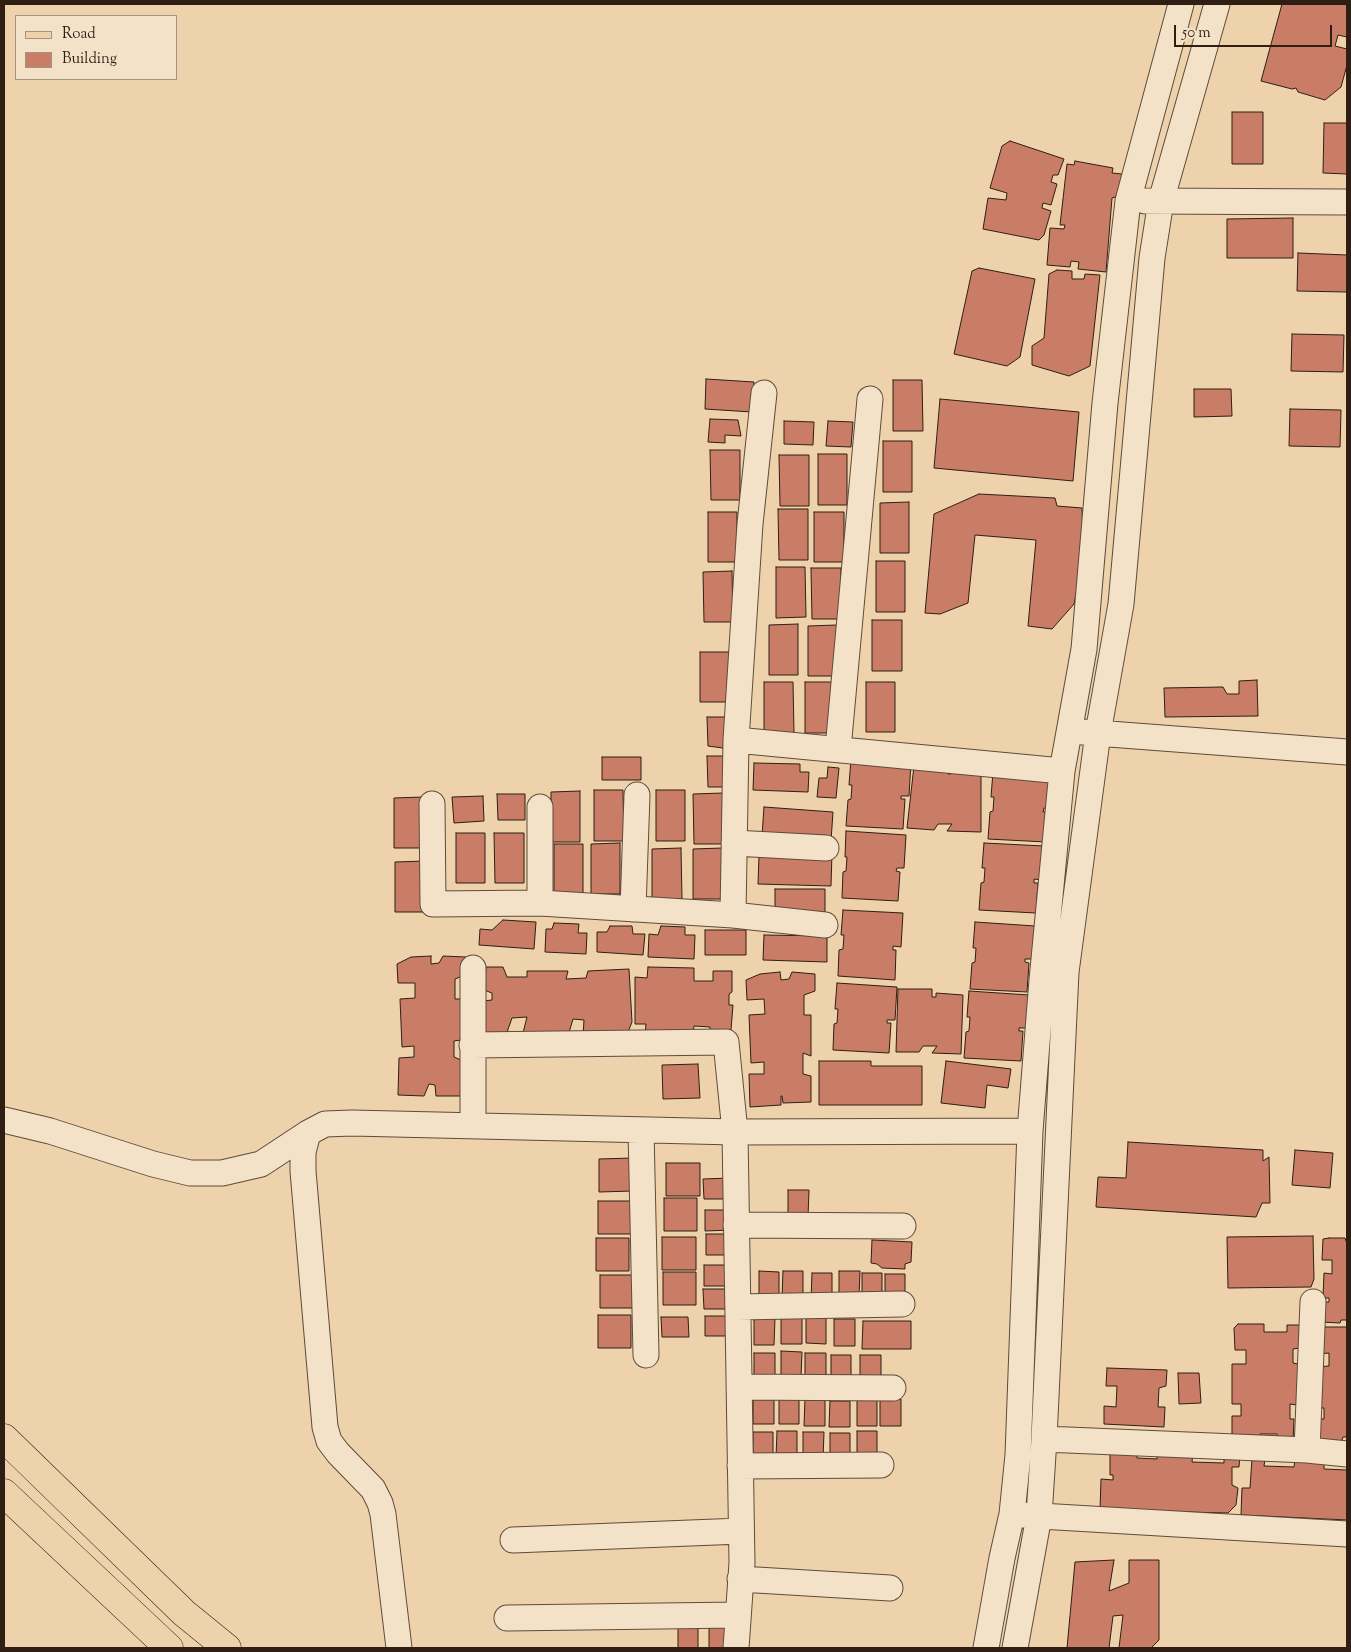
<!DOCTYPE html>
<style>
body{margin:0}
#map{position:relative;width:1351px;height:1652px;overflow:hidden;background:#edd2ab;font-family:"Sorts Mill Goudy",serif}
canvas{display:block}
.frame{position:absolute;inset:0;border:5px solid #2f1e14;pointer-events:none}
.legend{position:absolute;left:15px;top:15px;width:162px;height:65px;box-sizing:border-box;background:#f3e2c8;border:1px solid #a59480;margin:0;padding:6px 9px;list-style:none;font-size:15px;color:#2f1e14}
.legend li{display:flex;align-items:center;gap:10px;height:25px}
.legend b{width:25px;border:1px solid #a59480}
.scale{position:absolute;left:1174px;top:25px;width:158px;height:22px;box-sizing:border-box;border:2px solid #2f1e14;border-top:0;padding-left:6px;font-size:15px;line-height:18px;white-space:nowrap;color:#2f1e14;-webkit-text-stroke:4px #f3e2c8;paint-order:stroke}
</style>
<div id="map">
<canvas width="1351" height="1652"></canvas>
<div class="frame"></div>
<ul class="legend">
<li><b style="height:6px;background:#edd2ab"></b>Road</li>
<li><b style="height:14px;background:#c97d67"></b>Building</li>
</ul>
<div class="scale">50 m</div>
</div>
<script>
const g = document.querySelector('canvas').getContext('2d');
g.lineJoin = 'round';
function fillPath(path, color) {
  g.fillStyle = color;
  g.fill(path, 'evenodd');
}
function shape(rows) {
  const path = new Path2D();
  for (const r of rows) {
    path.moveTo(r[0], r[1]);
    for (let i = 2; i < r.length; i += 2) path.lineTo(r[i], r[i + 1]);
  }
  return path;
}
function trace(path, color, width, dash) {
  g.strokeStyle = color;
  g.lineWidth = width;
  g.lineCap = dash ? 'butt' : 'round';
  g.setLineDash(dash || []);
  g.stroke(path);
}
const building = shape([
 [1282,4,1347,4,1347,37,1338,35,1335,46,1347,49,1347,65,1341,87,1325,100,1298,92,1296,88,1292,89,1261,81,1282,4],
 [1232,112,1263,112,1263,164,1232,164,1232,112],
 [1324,123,1347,123,1347,174,1323,173,1324,123],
 [1010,141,1064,159,1058,175,1053,175,1051,182,1057,184,1051,205,1043,203,1042,208,1051,211,1044,235,1039,240,983,229,988,198,1006,200,1007,193,990,188,1002,146,1010,141],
 [1075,161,1113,168,1112,173,1122,174,1118,196,1112,198,1106,272,1078,269,1079,262,1071,261,1070,267,1047,265,1050,228,1064,229,1065,225,1060,225,1067,164,1074,165,1075,161],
 [1293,218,1293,258,1227,258,1227,219,1293,218],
 [1298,253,1347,255,1347,292,1297,291,1298,253],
 [979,268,1035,279,1020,357,1007,366,954,354,972,271,979,268],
 [1057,270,1072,271,1072,279,1084,279,1085,274,1100,275,1090,366,1069,376,1032,365,1032,346,1044,338,1049,274,1057,270],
 [1292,334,1344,335,1343,372,1291,371,1292,334],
 [706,379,754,382,752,412,705,409,706,379],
 [893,380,922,380,923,431,893,431,893,380],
 [1194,389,1231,389,1232,416,1194,417,1194,389],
 [940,399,1079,412,1073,481,934,468,940,399],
 [1290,409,1341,410,1340,447,1289,446,1290,409],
 [710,419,738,420,741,436,725,435,725,443,708,442,710,419],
 [784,421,814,422,813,445,784,444,784,421],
 [828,421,853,422,851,447,826,446,828,421],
 [883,441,912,441,912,492,883,492,883,441],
 [710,450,740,450,740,500,711,500,710,450],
 [818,454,847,454,847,505,818,505,818,454],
 [779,455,809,455,809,506,780,506,779,455],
 [979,494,1055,498,1057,506,1082,508,1084,556,1074,604,1052,629,1028,626,1036,540,975,535,968,603,940,614,925,613,934,514,979,494],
 [909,502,909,553,880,553,880,503,909,502],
 [778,509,808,509,808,560,779,560,778,509],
 [708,512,737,512,737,562,708,562,708,512],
 [814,512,844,512,844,562,814,562,814,512],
 [876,561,905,561,905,612,876,612,876,561],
 [776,567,805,567,806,617,776,618,776,567],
 [811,568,841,568,841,619,812,619,811,568],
 [732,571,733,622,704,622,703,572,732,571],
 [872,620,902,620,902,671,872,671,872,620],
 [798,624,798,675,769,675,769,625,798,624],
 [837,625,837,676,808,676,808,626,837,625],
 [700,652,729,652,730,702,700,702,700,652],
 [1257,680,1258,716,1165,717,1164,688,1223,687,1227,694,1239,694,1239,681,1257,680],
 [764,682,793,682,794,733,764,733,764,682],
 [805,682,834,682,835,733,805,733,805,682],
 [866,682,895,682,895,732,866,732,866,682],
 [707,717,729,717,730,749,708,746,707,717],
 [707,756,726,756,727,787,708,787,707,756],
 [602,757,641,757,641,780,602,780,602,757],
 [851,759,911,762,909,796,901,796,901,799,905,799,903,829,846,826,848,800,851,799,852,785,849,785,851,759],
 [754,763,800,764,800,772,809,772,808,792,753,790,754,763],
 [914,766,948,767,948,774,951,774,951,771,981,771,981,832,947,831,952,824,938,824,934,830,907,828,914,766],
 [828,767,839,768,836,798,817,797,819,778,827,778,828,767],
 [993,772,1053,775,1051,809,1044,808,1043,812,1047,812,1046,842,988,839,990,812,993,811,994,797,991,797,993,772],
 [594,790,623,790,624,841,594,841,594,790],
 [656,790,685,790,685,841,656,841,656,790],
 [580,791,580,842,551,842,551,792,580,791],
 [723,793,723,844,694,844,693,794,723,793],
 [497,794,525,794,525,820,498,820,497,794],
 [483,796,484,821,454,823,452,797,483,796],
 [423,797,423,848,394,848,394,798,423,797],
 [764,807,833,812,831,841,762,836,764,807],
 [846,831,906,835,904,868,897,868,896,871,900,872,898,901,842,898,843,872,846,871,847,857,845,857,846,831],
 [456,833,485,833,485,883,456,883,456,833],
 [494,833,524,833,524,883,495,883,494,833],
 [620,843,620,894,591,894,591,844,620,843],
 [984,843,1044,846,1042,880,1034,879,1034,883,1038,883,1036,913,979,910,981,883,984,882,985,868,982,868,984,843],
 [554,844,583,844,583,895,554,895,554,844],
 [681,848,682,899,652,899,652,849,681,848],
 [722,848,722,899,693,899,693,849,722,848],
 [832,853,831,886,758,884,759,856,832,853],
 [424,861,424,912,395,912,395,862,424,861],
 [775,889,825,889,825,913,775,913,775,889],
 [843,910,903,913,901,947,893,946,893,950,896,950,895,980,838,976,839,950,843,949,844,935,841,935,843,910],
 [503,920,536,922,534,949,479,945,480,929,492,930,503,920],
 [975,922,1035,926,1033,959,1025,959,1025,962,1029,963,1027,992,970,989,972,963,975,962,976,948,973,948,975,922],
 [554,923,579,924,578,933,587,933,586,954,545,952,546,929,552,929,554,923],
 [610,926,632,926,633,934,645,934,643,955,597,952,597,932,607,932,610,926],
 [661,926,685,927,685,935,695,935,694,959,648,957,649,934,658,935,661,926],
 [705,930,746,930,746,955,705,955,705,930],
 [764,935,827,936,827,962,763,960,764,935],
 [431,956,431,964,439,963,443,956,466,957,465,975,455,979,455,999,462,999,461,1040,454,1041,454,1057,461,1060,462,1096,436,1096,435,1085,429,1084,424,1096,398,1095,399,1058,414,1057,414,1046,402,1047,400,999,415,998,415,983,398,983,397,964,411,957,431,956],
 [486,967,503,967,507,977,527,977,527,971,568,971,566,979,586,978,588,971,629,969,632,1022,626,1037,583,1036,584,1020,573,1019,568,1036,522,1037,527,1017,512,1018,505,1038,484,1038,483,1001,492,1000,492,993,484,990,486,967],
 [648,967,694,968,694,981,713,981,713,971,732,971,732,992,729,994,729,1005,733,1005,731,1030,724,1038,710,1038,710,1027,694,1026,693,1036,645,1035,646,1024,635,1024,635,977,647,978,648,967],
 [780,972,781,980,789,979,792,972,815,974,815,991,804,995,804,1015,811,1015,811,1056,803,1053,803,1074,811,1076,811,1102,783,1103,782,1096,781,1096,781,1105,750,1107,749,1074,764,1074,764,1062,751,1063,749,1015,765,1014,764,999,747,1000,746,980,760,974,780,972],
 [837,983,897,987,895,1020,887,1020,887,1023,891,1023,889,1053,833,1050,834,1024,837,1023,838,1009,835,1009,837,983],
 [898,989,932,989,932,997,936,997,936,993,963,995,961,1054,932,1053,937,1046,923,1046,919,1052,896,1052,898,989],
 [969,991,1029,995,1027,1028,1019,1028,1019,1031,1023,1031,1021,1061,964,1058,966,1032,969,1031,970,1017,967,1017,969,991],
 [819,1061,871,1061,871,1066,922,1066,922,1105,819,1105,819,1061],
 [946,1061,1011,1069,1008,1088,987,1085,985,1108,941,1103,946,1061],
 [698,1064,700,1098,663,1099,662,1065,698,1064],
 [1128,1142,1263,1150,1263,1161,1269,1157,1270,1203,1262,1203,1256,1217,1096,1207,1098,1177,1126,1178,1128,1142],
 [1295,1150,1333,1153,1330,1188,1292,1185,1295,1150],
 [633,1158,633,1191,599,1192,599,1159,633,1158],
 [666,1163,700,1163,700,1196,666,1196,666,1163],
 [730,1178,730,1199,704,1199,703,1179,730,1178],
 [788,1190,809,1190,808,1217,788,1216,788,1190],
 [664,1198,697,1198,697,1231,664,1231,664,1198],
 [598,1201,631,1201,632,1234,598,1234,598,1201],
 [705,1210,732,1210,732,1230,705,1231,705,1210],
 [706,1234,733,1234,733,1255,706,1255,706,1234],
 [1313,1236,1314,1279,1311,1287,1228,1288,1227,1237,1313,1236],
 [662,1237,696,1237,696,1270,662,1270,662,1237],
 [596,1238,629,1238,629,1271,596,1271,596,1238],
 [1329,1238,1345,1238,1347,1244,1347,1320,1341,1320,1340,1323,1321,1322,1322,1302,1329,1302,1329,1298,1323,1298,1324,1273,1332,1274,1332,1260,1322,1260,1323,1239,1329,1238],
 [872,1240,912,1242,911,1262,905,1264,905,1269,882,1268,877,1264,871,1263,872,1240],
 [704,1265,730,1265,731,1286,704,1286,704,1265],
 [759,1271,779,1272,779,1298,759,1298,759,1271],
 [783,1271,803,1271,803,1298,782,1298,783,1271],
 [839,1271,860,1271,859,1298,839,1298,839,1271],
 [663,1272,696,1272,696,1305,663,1305,663,1272],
 [812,1273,832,1273,832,1300,811,1300,812,1273],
 [862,1273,882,1273,882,1300,862,1300,862,1273],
 [885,1274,905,1274,905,1300,885,1300,885,1274],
 [600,1275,634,1275,634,1308,600,1308,600,1275],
 [703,1289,730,1289,730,1309,704,1309,703,1289],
 [598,1315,631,1315,631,1348,598,1348,598,1315],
 [705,1316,732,1316,732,1336,705,1336,705,1316],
 [806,1316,826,1317,826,1344,806,1343,806,1316],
 [661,1317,688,1317,689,1337,662,1337,661,1317],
 [781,1317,802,1317,802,1344,781,1344,781,1317],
 [754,1318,775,1318,774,1345,754,1345,754,1318],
 [834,1319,855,1319,855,1346,834,1346,834,1319],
 [863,1321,911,1321,911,1349,862,1349,863,1321],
 [1238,1324,1264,1324,1264,1332,1287,1332,1287,1325,1301,1325,1300,1348,1293,1349,1293,1363,1298,1364,1297,1405,1290,1404,1290,1419,1294,1419,1293,1442,1277,1441,1277,1434,1260,1434,1258,1440,1232,1441,1232,1416,1241,1416,1241,1404,1232,1404,1232,1364,1246,1364,1246,1350,1235,1350,1234,1328,1238,1324],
 [1321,1327,1347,1327,1347,1437,1343,1437,1341,1443,1315,1444,1315,1419,1324,1419,1324,1408,1315,1408,1315,1367,1329,1366,1329,1353,1317,1354,1321,1327],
 [781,1351,802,1352,801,1378,781,1378,781,1351],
 [754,1353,775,1353,775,1380,754,1380,754,1353],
 [805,1353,826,1353,826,1380,805,1380,805,1353],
 [831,1355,851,1355,851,1382,831,1381,831,1355],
 [860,1355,881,1355,881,1382,860,1382,860,1355],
 [1107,1368,1167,1370,1166,1386,1159,1388,1158,1407,1165,1407,1164,1427,1104,1424,1104,1406,1116,1407,1117,1386,1106,1386,1107,1368],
 [1178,1373,1199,1373,1201,1403,1179,1404,1178,1373],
 [753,1397,774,1397,774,1424,753,1424,753,1397],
 [779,1397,799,1397,799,1424,779,1424,779,1397],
 [805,1399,825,1399,825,1426,804,1426,805,1399],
 [857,1399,877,1399,877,1426,857,1426,857,1399],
 [880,1399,901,1399,901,1426,880,1426,880,1399],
 [830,1401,850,1401,850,1427,829,1427,830,1401],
 [777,1431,797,1431,797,1458,776,1458,777,1431],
 [857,1431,877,1431,877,1458,857,1458,857,1431],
 [753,1432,773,1432,773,1459,753,1459,753,1432],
 [803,1432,824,1432,823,1459,803,1459,803,1432],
 [830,1433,850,1433,850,1459,830,1459,830,1433],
 [1157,1451,1193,1452,1192,1462,1224,1463,1224,1454,1240,1455,1239,1467,1232,1467,1232,1485,1238,1488,1236,1505,1228,1513,1100,1510,1101,1479,1113,1480,1113,1475,1110,1475,1110,1453,1137,1454,1137,1458,1157,1459,1157,1451],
 [1252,1459,1265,1459,1264,1466,1294,1467,1295,1460,1324,1462,1324,1469,1347,1470,1347,1520,1241,1515,1242,1488,1250,1488,1252,1459],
 [1114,1560,1109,1591,1129,1583,1129,1560,1159,1560,1159,1640,1151,1648,1119,1648,1123,1615,1113,1616,1109,1648,1067,1648,1075,1562,1114,1560],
 [709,1626,729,1626,729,1648,709,1648,709,1626],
 [678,1628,698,1628,698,1648,678,1648,678,1628]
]);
fillPath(building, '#c97d67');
trace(building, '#2f1e14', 1);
const minor = shape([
 [1145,201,1347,202],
 [764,393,750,524,736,740,1062,771],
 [1083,732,1347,752],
 [838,749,870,399],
 [432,804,433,904,540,903,733,915,736,740],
 [540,807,540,903],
 [734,843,826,848],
 [633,909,637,795],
 [733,915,825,925],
 [473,968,473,1126],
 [4,1120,50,1131,153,1164,190,1173,222,1173,261,1164,308,1133],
 [641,1130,646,1355],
 [736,1225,903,1226],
 [738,1307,902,1304],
 [739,1387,893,1388],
 [1044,1439,1307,1450,1347,1454],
 [1307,1450,1313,1302],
 [740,1466,881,1465],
 [1023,1515,1347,1534],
 [513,1540,741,1531],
 [740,1579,890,1588],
 [507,1618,738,1615],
 [399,1648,383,1514,380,1503,373,1489,338,1453,329,1441,325,1427,303,1171,303,1152,308,1133,325,1124,352,1123,735,1132,726,1042,472,1045],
 [736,1648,742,1563,735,1132,1030,1131],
 [986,1648,1002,1558,1012,1514,1018,1455,1030,1131,1042,980,1062,771,1084,649,1105,403,1128,201,1181,4],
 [1015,1648,1039,1516,1044,1439,1066,972,1098,733,1121,604,1152,258,1161,201,1217,4]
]);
const primary = shape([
 [4,1438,184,1613,227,1648],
 [4,1493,169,1648]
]);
trace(minor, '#5e4b3a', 27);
trace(primary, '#2f1e14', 29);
trace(minor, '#f3e2c8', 25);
trace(primary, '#edd2ab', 28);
</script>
